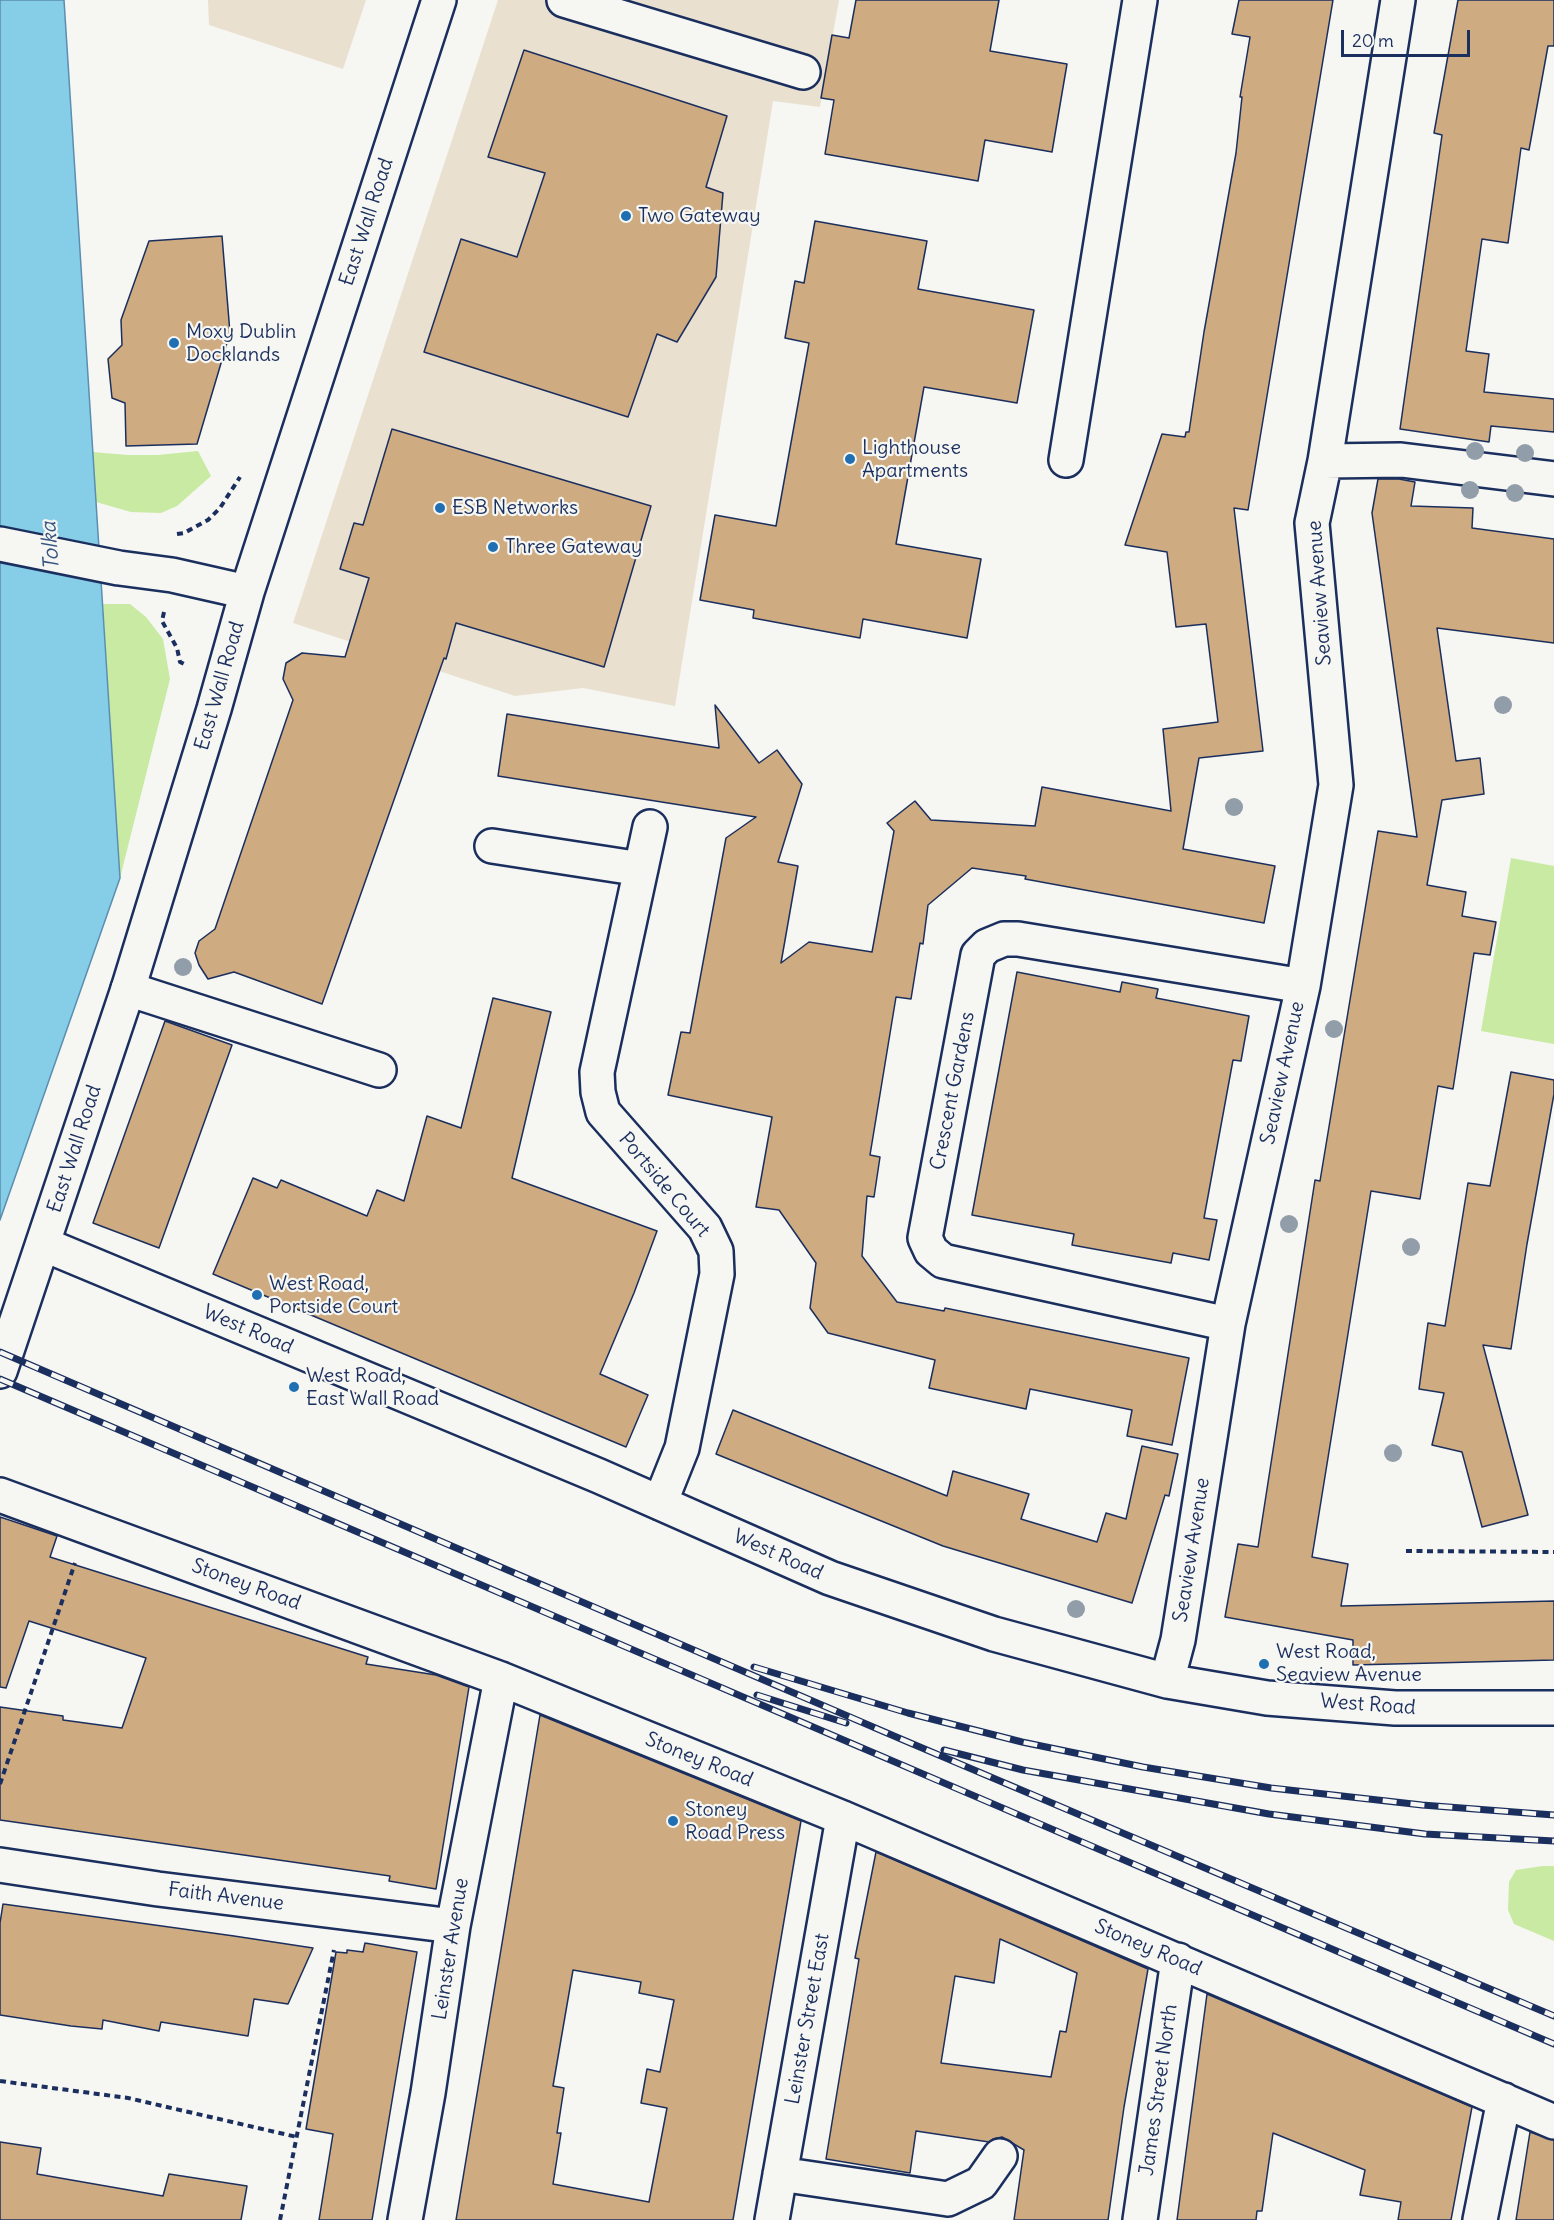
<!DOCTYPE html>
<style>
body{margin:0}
#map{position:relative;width:1554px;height:2220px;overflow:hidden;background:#f6f6f2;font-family:Delius,sans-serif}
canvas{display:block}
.scale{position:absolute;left:1341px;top:30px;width:129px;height:27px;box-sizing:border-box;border:3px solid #1b2f5e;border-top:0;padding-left:8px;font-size:18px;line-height:21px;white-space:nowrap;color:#1b2f5e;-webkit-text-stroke:4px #f6f6f2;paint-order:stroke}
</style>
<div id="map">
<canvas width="1554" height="2220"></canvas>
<div class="scale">20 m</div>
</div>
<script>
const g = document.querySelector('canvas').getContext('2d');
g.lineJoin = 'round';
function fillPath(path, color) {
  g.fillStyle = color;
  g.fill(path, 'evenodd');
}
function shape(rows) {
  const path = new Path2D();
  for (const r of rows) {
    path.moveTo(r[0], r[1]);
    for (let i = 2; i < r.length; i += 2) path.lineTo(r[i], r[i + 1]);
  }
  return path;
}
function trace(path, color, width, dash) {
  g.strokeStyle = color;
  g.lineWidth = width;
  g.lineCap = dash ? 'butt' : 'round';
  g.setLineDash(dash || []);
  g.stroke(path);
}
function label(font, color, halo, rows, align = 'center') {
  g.font = font + ' Delius,sans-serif';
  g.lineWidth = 4.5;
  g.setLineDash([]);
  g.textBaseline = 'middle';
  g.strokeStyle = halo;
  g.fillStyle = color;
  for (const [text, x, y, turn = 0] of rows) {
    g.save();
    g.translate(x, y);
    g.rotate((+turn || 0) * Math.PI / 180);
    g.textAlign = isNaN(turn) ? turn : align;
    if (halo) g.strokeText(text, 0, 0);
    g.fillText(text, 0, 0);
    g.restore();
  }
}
fillPath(shape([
 [208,0,366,0,343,69,209,25],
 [498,0,839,0,820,107,773,101,675,706,583,688,515,696,293,623]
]), '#eae0d0');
fillPath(shape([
 [198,451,211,476,177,506,161,513,131,512,96,502,92,452,128,455,158,455],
 [103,604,130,604,146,617,163,639,170,679,120,878],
 [1511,858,1554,866,1554,1044,1481,1031],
 [1543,1866,1554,1866,1554,1941,1514,1924,1508,1910,1509,1882,1516,1870]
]), '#c9eaa2');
const water = shape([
 [0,0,64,0,120,878,0,1220,0,0]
]);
fillPath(water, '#86cde7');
trace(water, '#5b8eb0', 1.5);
const building = shape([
 [856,0,999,0,990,51,1067,64,1052,152,985,140,978,181,825,154,834,100,821,98,832,35,849,38,856,0],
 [1239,0,1333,0,1248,510,1234,508,1263,751,1199,758,1183,849,1275,866,1264,923,1025,879,1026,876,972,868,928,905,923,944,920,943,911,999,896,997,870,1155,880,1157,874,1197,867,1196,862,1256,897,1302,944,1311,945,1308,1189,1358,1172,1445,1127,1436,1132,1410,1030,1389,1026,1409,929,1388,935,1360,828,1333,810,1308,816,1263,779,1210,756,1207,772,1117,668,1095,681,1032,690,1033,726,838,756,817,498,776,507,714,719,748,715,705,759,763,777,750,802,784,778,862,798,866,781,963,809,942,872,952,894,831,887,823,915,801,931,820,1035,826,1042,787,1171,811,1163,729,1218,722,1206,624,1176,627,1167,552,1125,545,1162,434,1185,437,1186,432,1189,432,1204,332,1236,153,1242,97,1240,97,1250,37,1232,34,1239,0],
 [1458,0,1554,0,1554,46,1548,46,1529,150,1521,148,1508,243,1482,239,1466,351,1489,354,1484,392,1554,399,1554,432,1491,426,1489,442,1400,429,1442,135,1434,133,1458,0],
 [524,50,727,116,706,187,723,193,716,277,677,342,657,334,628,417,424,352,461,239,517,257,545,173,488,157,524,50],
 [815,221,927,241,918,289,1034,310,1017,403,924,387,896,544,981,559,967,638,863,619,860,638,753,618,754,610,700,600,715,515,776,526,809,343,785,338,795,281,804,283,815,221],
 [222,236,230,333,197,444,126,446,125,403,112,398,108,359,122,345,121,320,149,241,222,236],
 [392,429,651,506,604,667,456,623,446,659,444,658,322,1004,234,972,208,979,199,965,195,953,199,941,215,929,293,700,283,679,286,663,302,653,345,657,369,578,340,569,354,523,363,525,392,429],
 [1378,479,1399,479,1415,482,1411,506,1473,508,1472,528,1554,539,1554,643,1437,628,1456,761,1480,758,1484,794,1442,800,1427,885,1466,892,1462,916,1496,922,1490,955,1474,953,1453,1089,1438,1086,1420,1199,1371,1191,1312,1557,1348,1564,1341,1606,1554,1601,1554,1660,1353,1665,1353,1640,1225,1617,1238,1544,1258,1547,1315,1180,1320,1181,1378,831,1417,837,1372,513,1378,479],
 [1017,972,1120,992,1122,982,1158,989,1156,998,1249,1016,1241,1061,1233,1060,1204,1218,1217,1220,1209,1260,1173,1253,1171,1263,1072,1245,1074,1234,972,1215,1017,972],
 [493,998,551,1012,512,1178,657,1231,634,1293,600,1374,648,1395,626,1447,213,1274,253,1178,277,1188,281,1180,367,1216,377,1190,404,1201,427,1116,461,1128,493,998],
 [165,1021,232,1045,159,1248,93,1223,165,1021],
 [1511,1072,1554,1080,1554,1094,1527,1244,1511,1349,1483,1345,1528,1515,1482,1527,1462,1452,1432,1445,1444,1393,1419,1389,1428,1323,1445,1326,1468,1183,1490,1186,1511,1072],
 [733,1410,947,1496,953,1471,1029,1494,1021,1519,1097,1542,1106,1513,1126,1519,1142,1446,1178,1454,1169,1496,1165,1495,1132,1603,943,1546,716,1454,733,1410],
 [0,1517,57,1536,50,1557,368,1657,366,1664,436,1675,469,1687,436,1889,389,1881,390,1876,0,1820,0,1707,63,1716,63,1720,122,1728,146,1658,29,1621,6,1688,0,1687,0,1517],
 [540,1715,801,1821,733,2220,456,2220,540,1715],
 [573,1970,641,1982,639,1993,674,2000,660,2072,647,2069,641,2103,667,2108,649,2202,553,2184,561,2133,557,2133,564,2088,553,2086,573,1970],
 [876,1852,1148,1969,1124,2107,1108,2220,1014,2220,1024,2150,1002,2137,993,2139,989,2142,916,2131,910,2173,826,2159,859,1959,855,1958,876,1852],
 [1000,1939,1077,1973,1066,2032,1060,2031,1051,2077,941,2063,955,1976,994,1983,1000,1939],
 [3,1904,234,1936,313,1948,288,2004,254,1999,248,2036,161,2022,159,2031,103,2020,102,2029,71,2026,0,2015,0,1923,3,1904],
 [365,1943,417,1952,372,2220,319,2220,333,2134,306,2129,336,1952,347,1953,347,1950,363,1952,365,1943],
 [1207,1994,1472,2107,1451,2220,1398,2220,1401,2202,1360,2195,1365,2170,1273,2133,1262,2211,1257,2211,1256,2220,1177,2220,1207,1994],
 [1530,2132,1554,2140,1554,2220,1516,2220,1530,2132],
 [0,2142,41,2148,37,2174,163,2196,169,2174,247,2186,241,2220,0,2220,0,2142]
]);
fillPath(building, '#ceab81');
trace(building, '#1b2f5e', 1.5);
const minor = shape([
 [564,0,803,72],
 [1066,460,1140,0],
 [1325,461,1401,460,1554,479],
 [650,827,597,1072,598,1092,603,1112,705,1228,716,1251,717,1274,682,1448,660,1503],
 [492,846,641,869],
 [128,989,379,1070],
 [43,1244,599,1476,830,1578,994,1634,1167,1681,1267,1698,1395,1708,1554,1708],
 [1228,1324,943,1261,931,1251,925,1238,978,955,987,946,1004,939,1018,939,1303,986],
 [0,1495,501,1679,843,1818,1554,2122],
 [1167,1681,1178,1640,1228,1324,1303,986,1336,785,1312,523,1325,461,1398,0],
 [0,1865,158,1889,453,1926],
 [780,2174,948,2199,981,2183,1000,2156],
 [405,2220,428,2093,453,1926,501,1679],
 [772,2220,843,1818],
 [1140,2220,1178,1960],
 [1480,2220,1504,2100]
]);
const major = shape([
 [0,544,119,568,172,575,247,592],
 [0,1371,128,989,214,709,247,592,439,0]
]);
trace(minor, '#1b2f5e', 38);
trace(major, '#1b2f5e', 38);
trace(shape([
 [177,534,184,533,208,520,220,508,240,477],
 [164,612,162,621,177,648,180,662,186,665],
 [1406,1551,1554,1552],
 [0,1784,75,1563],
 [0,2081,128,2098,297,2137],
 [280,2220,334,1950]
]), '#1b2f5e', 4, [6, 4.5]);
trace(minor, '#f6f6f2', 33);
trace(major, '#f6f6f2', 33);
const rail = shape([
 [0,1352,901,1739,1554,2016],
 [0,1379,1554,2044],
 [754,1667,908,1713,1022,1742,1143,1767,1271,1788,1422,1805,1554,1815],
 [757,1695,846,1723],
 [944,1750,1023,1770,1269,1814,1425,1834,1554,1841]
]);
trace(rail, '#1b2f5e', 7);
trace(rail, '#f6f6f2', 4.5, [14]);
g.fillStyle = '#919da8';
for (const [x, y] of [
 [1475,451],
 [1525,453],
 [1470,490],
 [1515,493],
 [1503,705],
 [1234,807],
 [183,967],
 [1334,1029],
 [1289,1224],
 [1411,1247],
 [1393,1453],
 [1076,1609]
]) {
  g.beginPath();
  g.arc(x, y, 9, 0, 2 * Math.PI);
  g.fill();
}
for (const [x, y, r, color] of [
 [626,216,6,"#1f6fb2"],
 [174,343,6,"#1f6fb2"],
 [850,459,6,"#1f6fb2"],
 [440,508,6,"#1f6fb2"],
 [493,547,6,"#1f6fb2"],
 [257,1295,6,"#1f6fb2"],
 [294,1387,6,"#1f6fb2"],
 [1264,1664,6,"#1f6fb2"],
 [673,1821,6,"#1f6fb2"]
]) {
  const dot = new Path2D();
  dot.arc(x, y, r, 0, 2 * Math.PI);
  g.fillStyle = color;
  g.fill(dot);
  trace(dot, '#f6f6f2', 2);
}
label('20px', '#1b2f5e', '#f6f6f2', [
 ["Two Gateway",638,216],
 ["Moxy Dublin",186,332],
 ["Docklands",186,355],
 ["Lighthouse",862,448],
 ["Apartments",862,471],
 ["ESB Networks",452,508],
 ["Three Gateway",505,547],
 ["West Road,",269,1284],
 ["Portside Court",269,1307],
 ["West Road,",306,1376],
 ["East Wall Road",306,1399],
 ["West Road,",1276,1652],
 ["Seaview Avenue",1276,1675],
 ["Stoney",685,1810],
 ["Road Press",685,1833]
], 'left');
label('20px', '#1b2f5e', '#f6f6f2', [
 ["East Wall Road",367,222,-72],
 ["Seaview Avenue",1320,593,-94],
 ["East Wall Road",220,686,-74],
 ["Seaview Avenue",1283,1073,-78],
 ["Crescent Gardens",953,1091,-79],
 ["East Wall Road",75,1149,-72],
 ["Portside Court",664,1185,50],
 ["West Road",248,1330,23],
 ["Seaview Avenue",1192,1550,-81],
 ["West Road",778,1555,24],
 ["Stoney Road",246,1585,20],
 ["West Road",1368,1705,4],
 ["Stoney Road",699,1760,22],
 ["Faith Avenue",226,1897,7],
 ["Stoney Road",1148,1948,23],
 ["Leinster Avenue",451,1949,-81],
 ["Leinster Street East",808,2019,-80],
 ["James Street North",1159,2090,-82]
]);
label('italic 21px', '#365680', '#f6f6f2', [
 ["Tolka",51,546,-94]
]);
</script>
